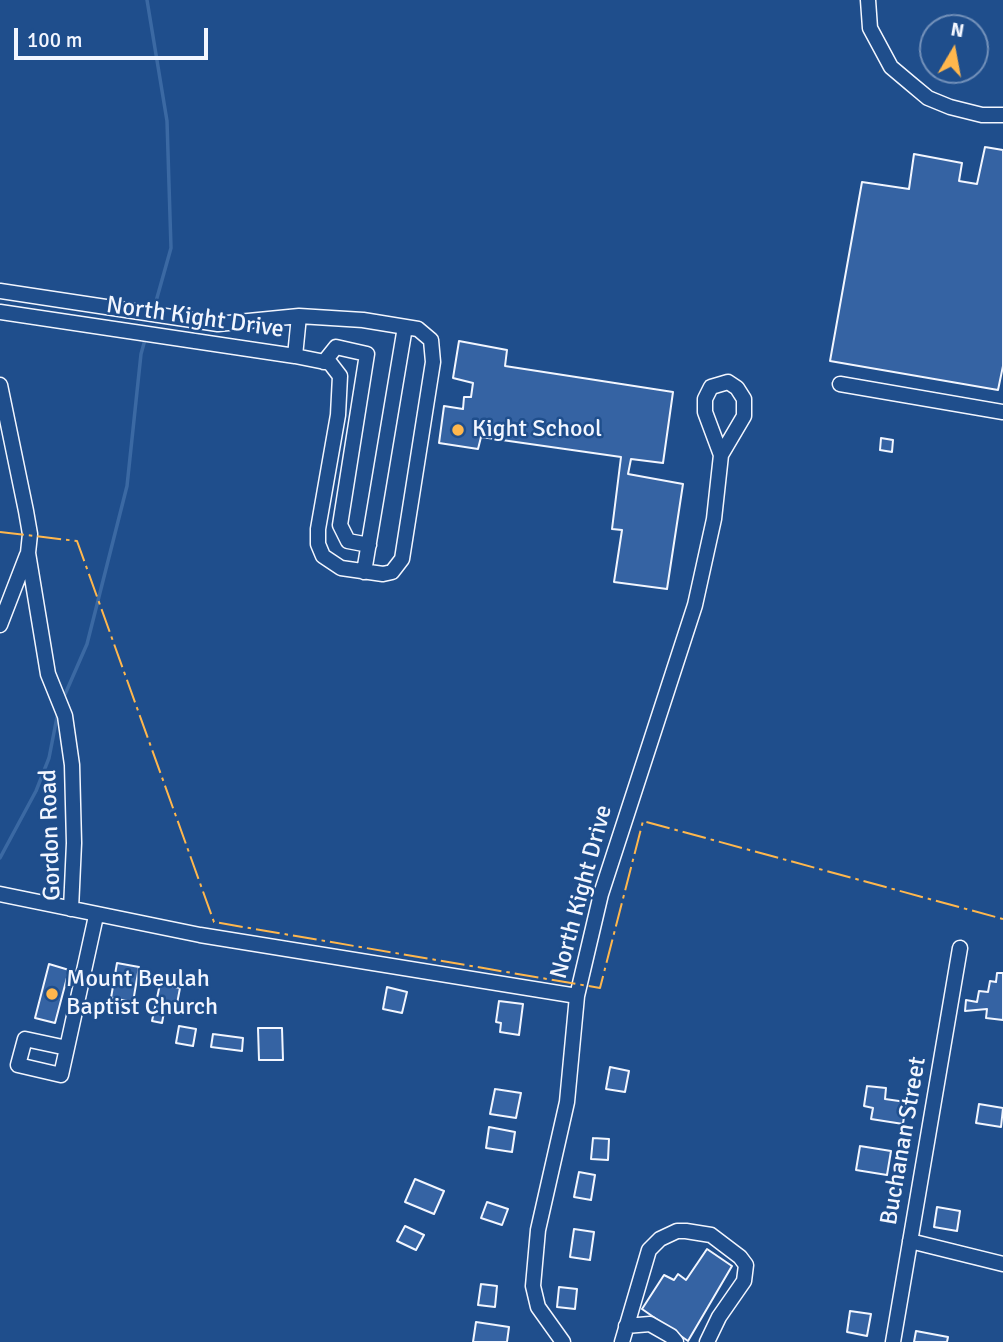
<!DOCTYPE html>
<style>
body{margin:0}
#map{position:relative;width:1003px;height:1342px;overflow:hidden;background:#1f4e8c;font-family:Signika,sans-serif}
canvas{display:block}
.north{position:absolute;left:919px;top:14px;width:70px;height:70px;box-sizing:border-box;background:#1f4e8c;border:2px solid #7391ba;border-radius:50%;rotate:10deg;font-size:19px;font-weight:700;line-height:28px;text-align:center;color:#f2f6ff}
.north::after{content:'';display:block;margin:auto;width:24px;height:32px;background:#ffb74d;clip-path:polygon(50% 0,100% 100%,50% 72%,0 100%)}
.scale{position:absolute;left:14px;top:28px;width:194px;height:32px;box-sizing:border-box;border:4px solid #f2f6ff;border-top:0;padding-left:9px;font-size:21px;line-height:24px;white-space:nowrap;color:#f2f6ff;-webkit-text-stroke:5px #1f4e8c;paint-order:stroke}
</style>
<div id="map">
<canvas width="1003" height="1342"></canvas>
<div class="north">N</div>
<div class="scale">100 m</div>
</div>
<script>
const g = document.querySelector('canvas').getContext('2d');
g.lineJoin = 'round';
function shape(rows) {
  const path = new Path2D();
  for (const r of rows) {
    path.moveTo(r[0], r[1]);
    for (let i = 2; i < r.length; i += 2) path.lineTo(r[i], r[i + 1]);
  }
  return path;
}
function trace(path, color, width, dash) {
  g.strokeStyle = color;
  g.lineWidth = width;
  g.lineCap = dash ? 'butt' : 'round';
  g.setLineDash(dash || []);
  g.stroke(path);
}
function fillPath(path, color) {
  g.fillStyle = color;
  g.fill(path, 'evenodd');
}
function label(font, color, halo, rows, align = 'center') {
  g.font = font + ' Signika,sans-serif';
  g.lineWidth = 5;
  g.setLineDash([]);
  g.textBaseline = 'middle';
  g.strokeStyle = halo;
  g.fillStyle = color;
  for (const [text, x, y, turn = 0] of rows) {
    g.save();
    g.translate(x, y);
    g.rotate((+turn || 0) * Math.PI / 180);
    g.textAlign = isNaN(turn) ? turn : align;
    if (halo) g.strokeText(text, 0, 0);
    g.fillText(text, 0, 0);
    g.restore();
  }
}
trace(shape([
 [147,0,167,121,171,248,153,312],
 [63,699,87,644,127,486,141,354,146,336],
 [0,858,36,791,49,758,58,712]
]), '#3b69a3', 3.5);
const building = shape([
 [985,147,1003,150,1003,366,998,390,830,361,862,182,909,189,914,154,962,163,959,181,977,184,985,147],
 [459,341,507,350,505,366,673,392,663,463,631,459,628,474,683,484,667,589,614,582,622,530,612,529,621,457,481,437,478,449,439,443,444,406,463,409,464,397,471,397,473,383,453,378,459,341],
 [881,438,893,440,892,452,880,450,881,438],
 [117,963,139,967,133,1002,111,998,117,963],
 [49,964,69,970,55,1023,35,1018,49,964],
 [997,973,1003,973,1003,1020,986,1018,987,1009,965,1011,966,1000,977,1002,979,991,988,992,990,981,996,982,997,973],
 [160,984,180,988,175,1014,164,1012,162,1023,152,1021,160,984],
 [387,987,407,992,402,1013,383,1009,387,987],
 [499,1001,523,1004,519,1035,500,1032,501,1023,496,1022,499,1001],
 [179,1026,196,1029,193,1046,176,1043,179,1026],
 [258,1028,282,1028,283,1060,259,1060,258,1028],
 [213,1034,243,1038,242,1051,211,1047,213,1034],
 [610,1067,629,1071,625,1092,606,1089,610,1067],
 [867,1086,886,1088,885,1099,906,1102,903,1124,871,1119,873,1108,864,1106,867,1086],
 [495,1089,521,1093,516,1118,490,1114,495,1089],
 [979,1104,1003,1108,1001,1127,976,1123,979,1104],
 [489,1127,515,1132,512,1152,486,1148,489,1127],
 [593,1138,609,1139,608,1160,591,1159,593,1138],
 [860,1146,891,1151,887,1175,856,1170,860,1146],
 [579,1172,595,1175,591,1200,574,1197,579,1172],
 [415,1179,444,1191,434,1214,405,1202,415,1179],
 [487,1202,508,1209,502,1225,481,1218,487,1202],
 [937,1207,960,1211,957,1231,934,1227,937,1207],
 [405,1226,424,1235,416,1250,397,1241,405,1226],
 [574,1229,594,1232,590,1260,570,1257,574,1229],
 [707,1249,732,1266,688,1341,642,1309,664,1275,674,1280,678,1274,686,1280,707,1249],
 [481,1284,497,1286,495,1307,478,1305,481,1284],
 [559,1287,577,1289,575,1309,557,1307,559,1287],
 [850,1311,871,1314,867,1336,847,1332,850,1311],
 [476,1322,509,1327,507,1342,473,1342,476,1322],
 [916,1331,948,1337,947,1342,914,1342,916,1331]
]);
fillPath(building, '#3563a3');
trace(building, '#f2f6ff', 2);
const minor = shape([
 [868,0,870,28,891,67,910,83,928,98,950,107,982,115,1003,115],
 [0,291,218,324,299,316,295,356,0,312],
 [295,356,330,363,340,376,338,415,318,529,318,544,323,556,341,568,383,574,392,572,402,559,433,362,431,340,418,329,363,320,299,316],
 [324,362,336,347,367,354,340,525,348,541,369,545],
 [840,384,1003,412],
 [0,385,26,511,30,534,28,553,48,674,65,716,72,765,74,843,71,909],
 [364,572,405,327],
 [0,625,27,555],
 [0,894,200,935,577,996],
 [67,1048,25,1039,18,1065,61,1075,67,1048,96,916],
 [910,1241,1003,1264],
 [626,1326,650,1324,671,1336,676,1342],
 [563,1342,538,1307,533,1286,538,1230,567,1102,577,996,601,894,695,605,714,519,721,455,705,412,705,399,711,387,728,382,737,388,744,399,744,416,721,455],
 [622,1342,649,1250,660,1239,677,1231,686,1231,711,1235,740,1257,746,1265,744,1281,719,1317,707,1342],
 [893,1342,960,948]
]);
trace(minor, '#f2f6ff', 17);
trace(minor, '#1f4e8c', 14);
trace(shape([
 [0,532,77,541,214,922,600,988,643,821,1003,919]
]), '#ffb74d', 2, [24, 5, 3.5, 5]);
for (const [x, y, r, color] of [
 [458,430,7,"#ffb74d"],
 [52,994,7,"#ffb74d"]
]) {
  const dot = new Path2D();
  dot.arc(x, y, r, 0, 2 * Math.PI);
  g.fillStyle = color;
  g.fill(dot);
  trace(dot, '#1f4e8c', 2.5);
}
label('24px', '#f2f6ff', '#1f4e8c', [
 ["North Kight Drive",195,318,8],
 ["Gordon Road",51,835,-92],
 ["North Kight Drive",582,892,-75],
 ["Buchanan Street",904,1141,-80]
]);
label('24px', '#f2f6ff', '#1f4e8c', [
 ["Kight School",472,430],
 ["Mount Beulah",66,980],
 ["Baptist Church",66,1008]
], 'left');
</script>
